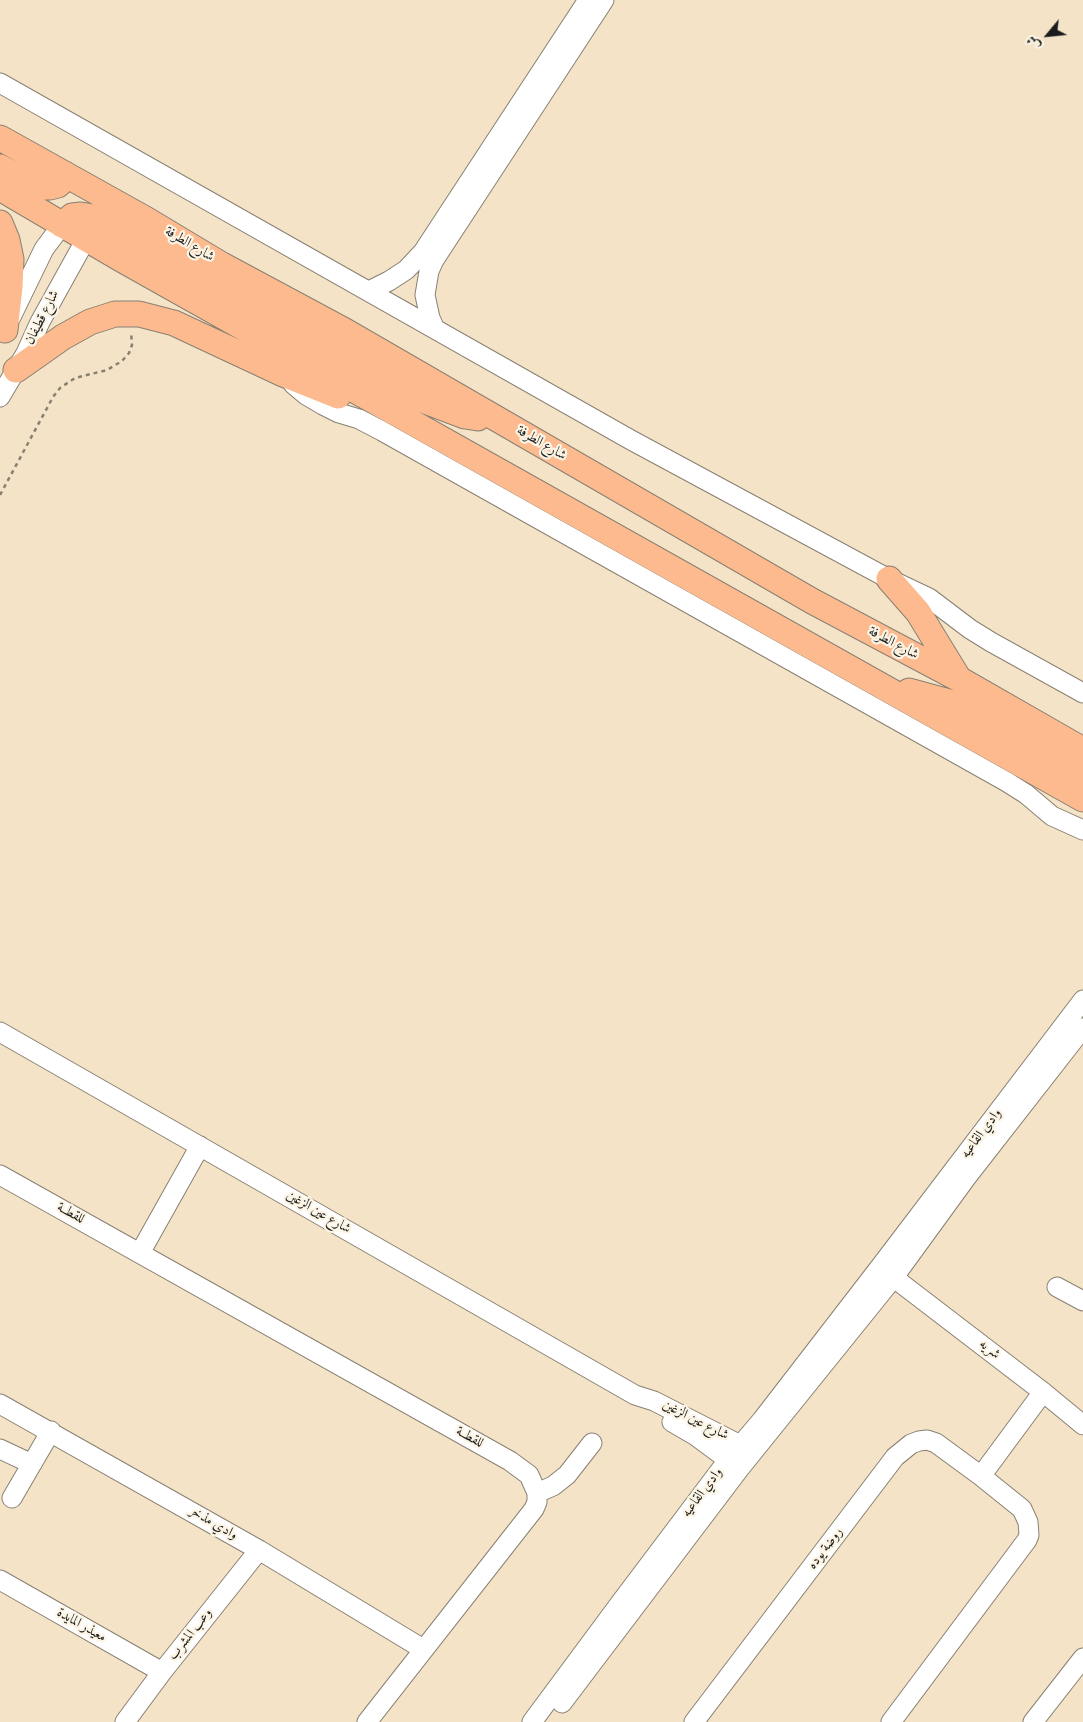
<!DOCTYPE html>
<meta charset="utf-8">
<style>
body{margin:0}
#map{position:relative;width:1083px;height:1722px;overflow:hidden;background:#f5e3c8;font-family:Vollkorn,Amiri,serif}
canvas{display:block}
.north{position:absolute;left:1023px;top:10px;width:50px;height:50px;-webkit-text-stroke:4px #fcf5e5;paint-order:stroke;rotate:242deg;font-size:14px;font-weight:700;line-height:20px;text-align:center;color:#1c1c1c}
.north::after{content:'';display:block;margin:auto;width:18px;height:22px;background:#1c1c1c;clip-path:polygon(50% 0,100% 100%,50% 72%,0 100%)}
</style>
<div id="map">
<canvas width="1083" height="1722"></canvas>
<div class="north">ش</div>
</div>
<script>
const g = document.querySelector('canvas').getContext('2d');
g.lineJoin = 'round';
function shape(rows) {
  const path = new Path2D();
  for (const r of rows) {
    path.moveTo(r[0], r[1]);
    for (let i = 2; i < r.length; i += 2) path.lineTo(r[i], r[i + 1]);
  }
  return path;
}
function trace(path, color, width, dash) {
  g.strokeStyle = color;
  g.lineWidth = width;
  g.lineCap = dash ? 'butt' : 'round';
  g.setLineDash(dash || []);
  g.stroke(path);
}
function label(font, color, halo, rows, align = 'center') {
  g.font = font + ' Vollkorn,Amiri,serif';
  g.lineWidth = 4.5;
  g.setLineDash([]);
  g.textBaseline = 'middle';
  g.strokeStyle = halo;
  g.fillStyle = color;
  for (const [text, x, y, turn = 0] of rows) {
    g.save();
    g.translate(x, y);
    g.rotate((+turn || 0) * Math.PI / 180);
    g.textAlign = isNaN(turn) ? turn : align;
    if (halo) g.strokeText(text, 0, 0);
    g.fillText(text, 0, 0);
    g.restore();
  }
}
const minor = shape([
 [0,83,631,440,889,579,929,598,970,629,991,642,1083,693],
 [369,291,389,281,406,270,423,252,588,0],
 [11,317,44,249,62,225],
 [435,329,430,318,425,295,429,271,434,260,604,0],
 [293,384,306,395,323,405,339,413,359,419,382,431,1007,782,1026,794,1052,816,1083,830],
 [0,397,26,353,40,322,86,239],
 [0,1032,635,1395,654,1401,752,1451],
 [0,1175,510,1461,529,1475,537,1493,537,1502,534,1509,367,1722],
 [140,1253,200,1146],
 [885,1271,1043,1392,1083,1425],
 [1057,1287,1083,1301],
 [0,1404,259,1550,423,1649],
 [672,1422,696,1436,738,1467],
 [0,1449,32,1464],
 [981,1476,1043,1392],
 [537,1493,553,1486,567,1475,592,1443],
 [12,1498,51,1431],
 [0,1580,162,1672],
 [562,1703,740,1468,894,1277,966,1178,1083,1028],
 [125,1722,162,1672,259,1550],
 [532,1722,621,1602,728,1460,762,1420,880,1267,1083,1000],
 [694,1722,895,1457,911,1444,919,1441,927,1440,936,1443,981,1476,1022,1509,1028,1522,1029,1535,1027,1540,891,1722],
 [1033,1722,1083,1658]
]);
const major = shape([
 [0,138,147,220,222,265,345,331,812,601,959,679,1083,750],
 [0,167,39,187,50,187,58,185,61,182,65,174],
 [0,188,121,259,1083,799],
 [0,223,7,240,11,259,10,287,5,330],
 [62,225,72,216,81,215,93,217,420,399,465,416,478,418],
 [16,370,63,337,90,322,115,314,139,314,174,323,283,374,338,396],
 [889,579,918,612,959,679],
 [909,691,953,703,964,707,1083,774]
]);
trace(minor, '#888072', 21);
trace(major, '#888072', 27);
trace(shape([
 [0,495,53,397,60,388,75,378,107,370,122,361,129,353,132,345,131,332]
]), '#888072', 2.5, [4, 4]);
trace(minor, '#fff', 19);
trace(major, '#fcba8e', 25);
label('14px', '#1c1c1c', '#fcf5e5', [
 ["شارع الطرفة",189,245,31],
 ["شارع قطيفان",43,318,-63],
 ["شارع الطرفة",541,444,30],
 ["شارع الطرفة",893,644,28],
 ["وادي القاعيه",982,1134,-53],
 ["شارع عين الزغين",318,1213,30],
 ["للقطــة",70,1214,29],
 ["شريه",989,1350,38],
 ["شارع عين الزغين",695,1421,27],
 ["للقطــة",469,1438,29],
 ["وادي القاعيه",703,1493,-53],
 ["وادي مذخر",213,1524,30],
 ["روضة يوده",826,1549,-53],
 ["معيذر المايدة",81,1626,30],
 ["وعب المشرب",191,1635,-52]
]);
</script>
